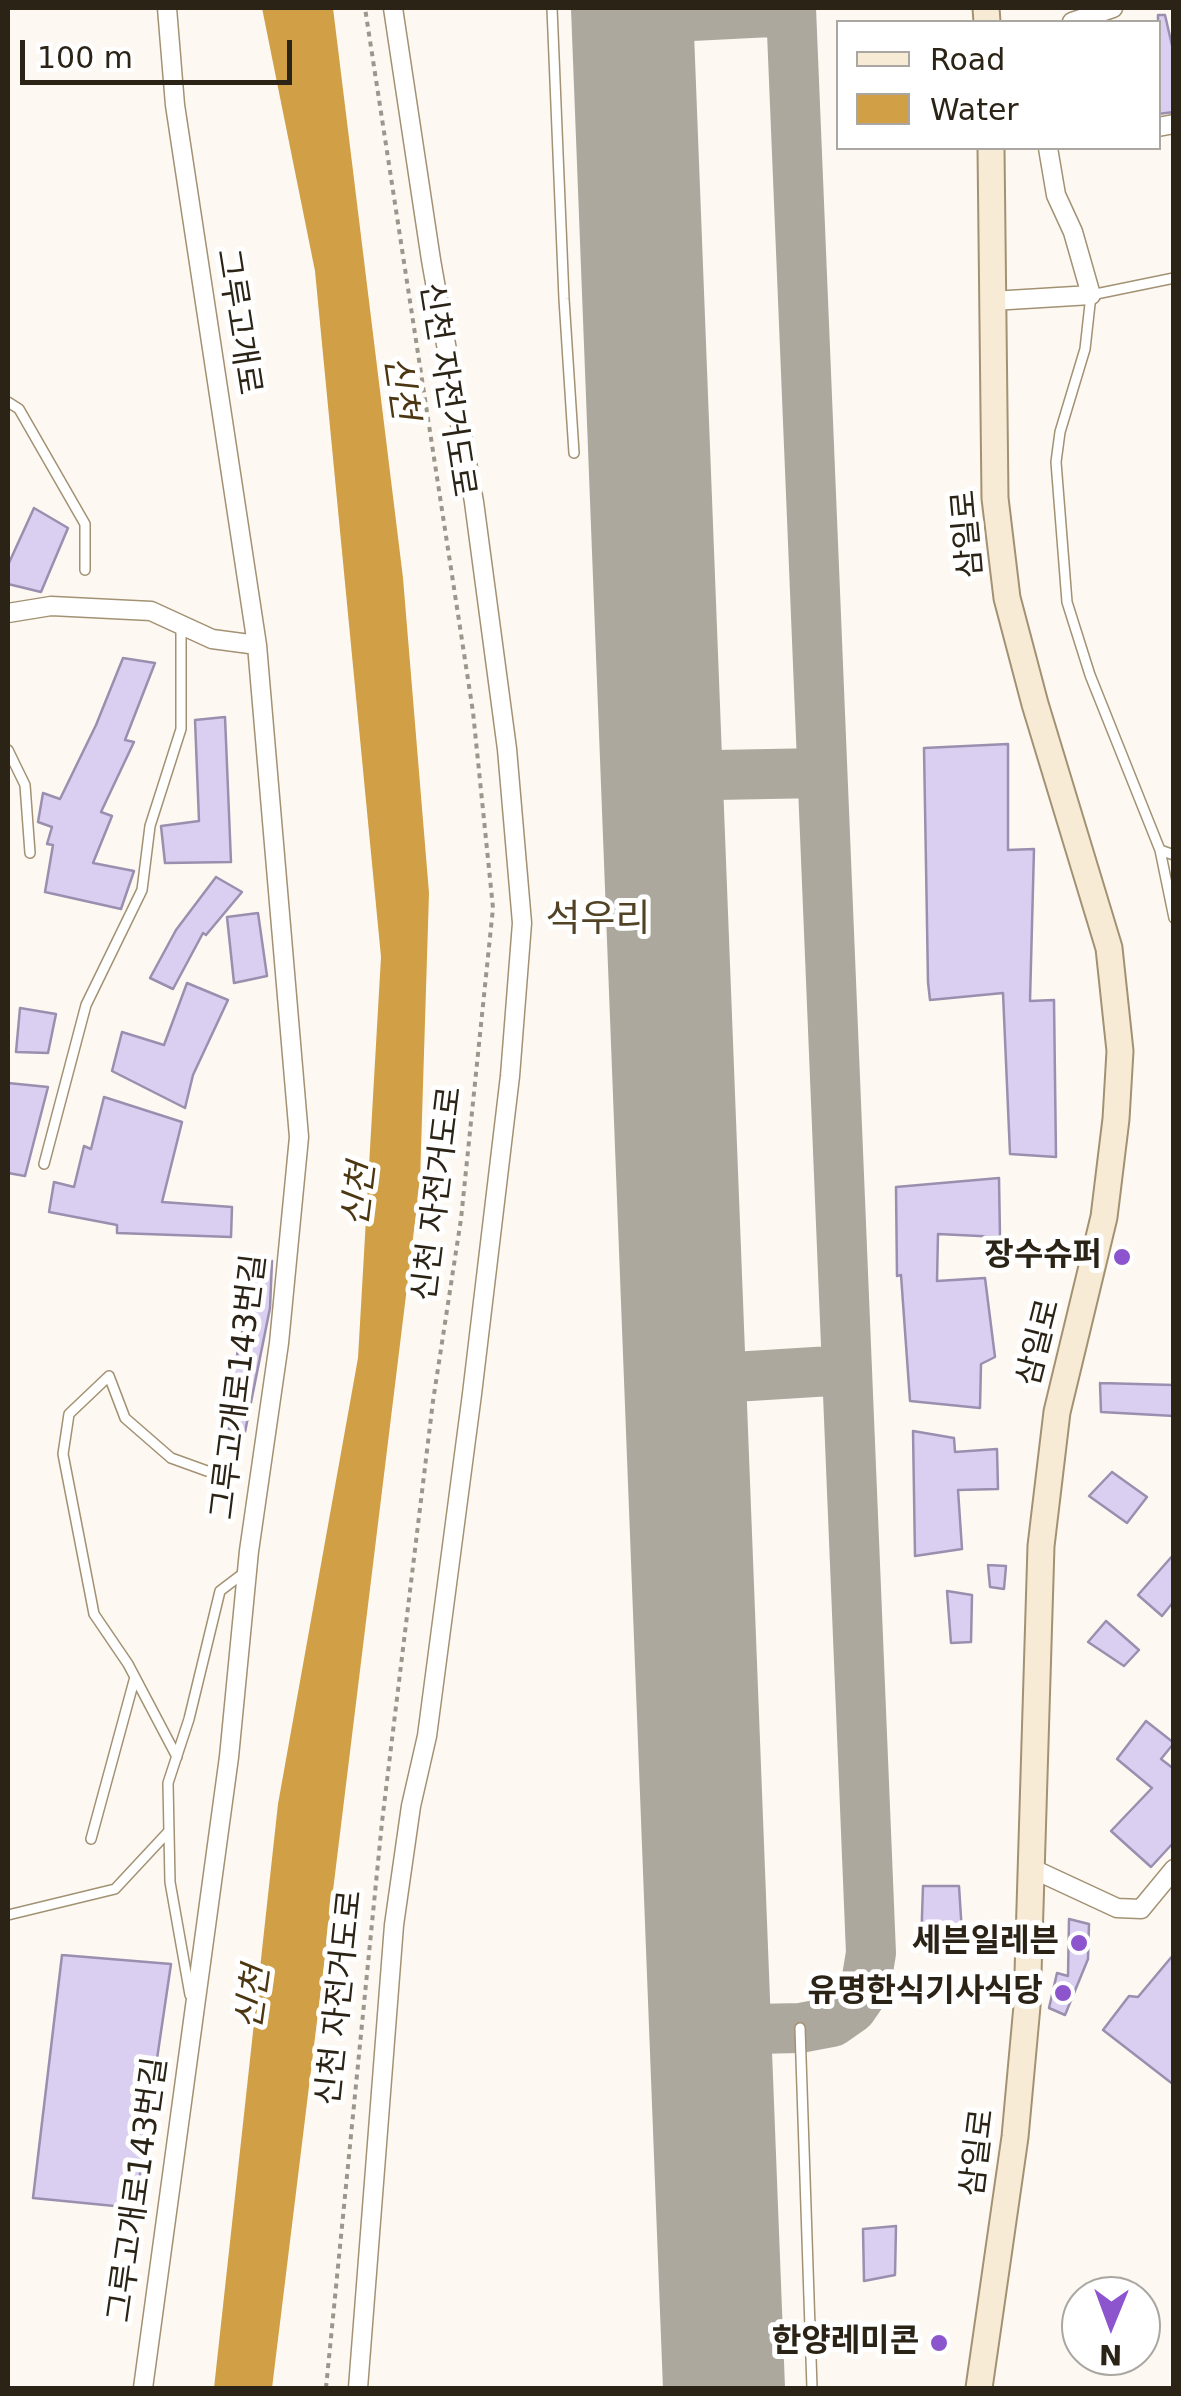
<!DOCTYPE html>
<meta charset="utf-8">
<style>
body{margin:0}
#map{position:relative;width:1181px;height:2396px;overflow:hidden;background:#fdf9f2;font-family:"DejaVu Sans",sans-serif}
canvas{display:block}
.frame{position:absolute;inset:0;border:10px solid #2a2316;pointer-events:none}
.legend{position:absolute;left:836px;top:20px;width:325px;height:130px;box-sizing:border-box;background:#fff;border:2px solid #aaa7a2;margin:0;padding:12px 18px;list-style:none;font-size:30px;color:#2a2316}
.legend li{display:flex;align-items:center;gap:20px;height:50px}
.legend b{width:50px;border:2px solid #aaa7a2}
.north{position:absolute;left:1061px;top:2276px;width:100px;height:100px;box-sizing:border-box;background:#fff;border:2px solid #aaa7a2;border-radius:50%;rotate:181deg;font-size:28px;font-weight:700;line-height:40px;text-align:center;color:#2a2316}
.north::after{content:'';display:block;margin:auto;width:35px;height:45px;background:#8c55cd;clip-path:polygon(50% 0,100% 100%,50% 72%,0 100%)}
.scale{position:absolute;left:20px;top:40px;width:272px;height:45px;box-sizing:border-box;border:5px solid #2a2316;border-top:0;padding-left:12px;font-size:30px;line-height:35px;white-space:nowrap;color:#2a2316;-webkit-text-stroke:8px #fff;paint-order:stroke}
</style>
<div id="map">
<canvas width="1181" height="2396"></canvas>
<div class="frame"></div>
<ul class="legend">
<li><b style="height:12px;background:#f8ebd5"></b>Road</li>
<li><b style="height:28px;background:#d09f46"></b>Water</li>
</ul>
<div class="north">N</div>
<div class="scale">100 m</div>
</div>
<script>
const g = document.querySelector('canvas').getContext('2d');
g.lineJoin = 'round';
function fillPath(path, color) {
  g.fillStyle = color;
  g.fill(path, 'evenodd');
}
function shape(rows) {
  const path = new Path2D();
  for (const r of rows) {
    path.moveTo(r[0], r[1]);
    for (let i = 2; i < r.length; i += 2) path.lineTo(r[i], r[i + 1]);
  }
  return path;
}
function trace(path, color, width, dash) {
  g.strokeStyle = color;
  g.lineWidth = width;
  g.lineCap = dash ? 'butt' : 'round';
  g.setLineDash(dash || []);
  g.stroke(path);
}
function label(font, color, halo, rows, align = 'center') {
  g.font = font + ' "DejaVu Sans","Noto Sans KR",sans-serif';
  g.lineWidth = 10;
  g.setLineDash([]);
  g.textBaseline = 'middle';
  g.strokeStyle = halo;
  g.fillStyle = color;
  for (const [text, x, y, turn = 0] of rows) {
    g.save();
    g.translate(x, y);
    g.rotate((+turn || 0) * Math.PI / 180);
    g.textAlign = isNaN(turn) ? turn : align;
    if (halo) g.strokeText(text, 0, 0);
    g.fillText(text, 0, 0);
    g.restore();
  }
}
fillPath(shape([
 [262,8,333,8,403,578,429,893,420,1181,272,2388,214,2388,278,1804,358,1358,381,957,315,271]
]), '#d09f46');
trace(shape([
 [632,19,791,11],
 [662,776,822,773],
 [685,1380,847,1370],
 [710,2030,800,2028,832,2022,852,2008,865,1989,871,1953,791,8]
]), '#ada89e', 50);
trace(shape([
 [632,8,724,2388]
]), '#ada89e', 122);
const building = shape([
 [1158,15,1165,15,1174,54,1174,112,1158,114,1158,15],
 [34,508,68,528,41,592,8,584,8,565,34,508],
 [123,658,155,663,125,740,134,742,101,812,112,816,93,863,134,871,121,909,45,892,53,845,47,844,52,827,38,822,43,793,60,799,96,725,123,658],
 [225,717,231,862,165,863,161,826,199,821,195,720,225,717],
 [1008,744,1008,850,1034,849,1030,1001,1054,1000,1056,1157,1010,1154,1003,993,930,1000,928,982,924,748,1008,744],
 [216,877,242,892,206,935,203,933,173,989,150,978,176,930,216,877],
 [258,913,267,976,234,983,227,917,258,913],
 [187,983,228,1000,193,1075,185,1108,112,1071,122,1032,164,1045,187,983],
 [20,1008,56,1014,48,1053,16,1052,20,1008],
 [8,1083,48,1087,25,1176,8,1173,8,1083],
 [104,1097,182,1122,162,1202,232,1207,231,1237,117,1233,117,1225,49,1212,54,1182,74,1187,84,1146,91,1149,104,1097],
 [999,1178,1000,1237,938,1234,937,1281,985,1278,995,1357,981,1364,980,1408,910,1401,901,1275,897,1276,896,1187,999,1178],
 [272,1261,270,1308,245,1432,221,1427,243,1328,250,1329,249,1276,272,1261],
 [1100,1383,1174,1385,1174,1416,1101,1412,1100,1383],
 [913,1431,954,1438,955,1452,997,1449,998,1489,958,1490,962,1549,915,1556,913,1431],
 [1112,1472,1147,1497,1127,1523,1089,1496,1112,1472],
 [1174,1554,1174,1601,1162,1616,1138,1595,1174,1554],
 [988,1565,1006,1566,1004,1589,990,1587,988,1565],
 [947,1591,972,1595,971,1642,951,1643,947,1591],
 [1106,1621,1139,1650,1124,1666,1088,1642,1106,1621],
 [1146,1721,1174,1743,1161,1759,1174,1769,1174,1842,1151,1867,1111,1831,1152,1788,1117,1759,1146,1721],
 [923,1886,959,1886,963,1949,921,1947,923,1886],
 [1069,1919,1089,1924,1088,1959,1065,2015,1049,2008,1057,1973,1068,1976,1069,1919],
 [1174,1954,1174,2085,1103,2030,1129,1996,1138,1997,1174,1954],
 [62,1955,171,1964,135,2208,33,2198,62,1955],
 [896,2226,895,2275,864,2281,863,2229,896,2226]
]);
fillPath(building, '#dbcff1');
trace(building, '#9a8fae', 2.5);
const lane = shape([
 [552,8,564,299,574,453],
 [1174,278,1091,295,1085,349,1060,432,1056,462,1067,602,1090,675,1160,850,1174,855],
 [8,402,19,409,85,524,85,570],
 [8,750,25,785,30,853],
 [1160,850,1174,918],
 [44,1164,86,1005,142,890,150,826,181,729,181,625],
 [177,1757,128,1664,94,1614,63,1454,69,1414,109,1376,125,1418,171,1458,207,1471],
 [91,1839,135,1677],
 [8,1915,115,1889,169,1831],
 [190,1995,170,1882,168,1783,189,1719,220,1591,245,1572],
 [800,2028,812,2388]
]);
const street = shape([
 [1072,22,1113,8],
 [1158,127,1174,124],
 [992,301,1091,295,1073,232,1056,195,1048,148],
 [8,613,51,606,151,611,212,639,257,645],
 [1033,1869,1117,1908,1141,1909,1174,1869],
 [143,2388,229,1757,249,1551,279,1343,299,1137,257,645,175,105,167,8],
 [358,2388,394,1925,411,1806,427,1736,472,1394,510,1076,522,923,507,749,474,502,431,260,393,8]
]);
const secondary = shape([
 [986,8,987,22],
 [979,2388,1015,2137,1027,2006,1041,1546,1057,1412,1104,1217,1116,1119,1120,1051,1109,948,1035,704,1007,598,995,498,991,148]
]);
trace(lane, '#a39173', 12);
trace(street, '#a39173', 21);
trace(secondary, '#a39173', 29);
trace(shape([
 [326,2388,382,1822,433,1401,461,1219,493,908,473,712,365,8]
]), '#9c978d', 4, [5, 5]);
trace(lane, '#fff', 9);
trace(street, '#fff', 18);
trace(secondary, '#f8ebd5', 25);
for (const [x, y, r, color] of [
 [1122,1257,10,"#8c55cd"],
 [1079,1943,10,"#8c55cd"],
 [1063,1993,10,"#8c55cd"],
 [939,2343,10,"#8c55cd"]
]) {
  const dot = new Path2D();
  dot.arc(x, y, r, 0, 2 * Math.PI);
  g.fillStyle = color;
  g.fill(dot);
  trace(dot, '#fff', 4);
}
label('32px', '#2a2316', '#fff', [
 ["그루고개로",237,322,81],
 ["신천 자전거도로",446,390,81],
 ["삼일로",969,534,-95],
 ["신천 자전거도로",439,1194,-83],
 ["삼일로",1040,1343,-76],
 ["그루고개로143번길",240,1387,-83],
 ["신천 자전거도로",341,1998,-84],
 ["삼일로",979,2153,-83],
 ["그루고개로143번길",139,2190,-82]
]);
label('bold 32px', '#2a2316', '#fff', [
 ["장수슈퍼",1102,1257],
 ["세븐일레븐",1059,1943],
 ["유명한식기사식당",1043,1993],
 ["한양레미콘",919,2343]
], 'right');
label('italic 35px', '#4c3712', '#fff', [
 ["신천",399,388,82],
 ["신천",361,1195,-83],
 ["신천",255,1998,-82]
]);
label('38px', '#524226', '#fff', [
 ["석우리",598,921]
]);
</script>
